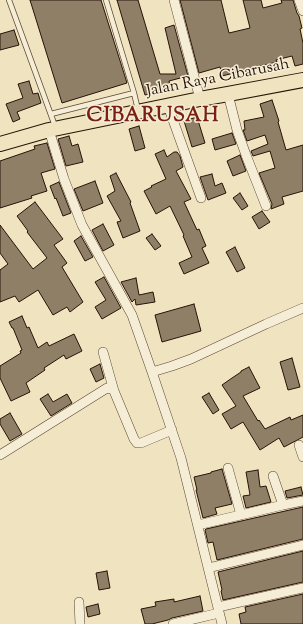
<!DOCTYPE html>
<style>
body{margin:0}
canvas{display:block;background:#efe3c0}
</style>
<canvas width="303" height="624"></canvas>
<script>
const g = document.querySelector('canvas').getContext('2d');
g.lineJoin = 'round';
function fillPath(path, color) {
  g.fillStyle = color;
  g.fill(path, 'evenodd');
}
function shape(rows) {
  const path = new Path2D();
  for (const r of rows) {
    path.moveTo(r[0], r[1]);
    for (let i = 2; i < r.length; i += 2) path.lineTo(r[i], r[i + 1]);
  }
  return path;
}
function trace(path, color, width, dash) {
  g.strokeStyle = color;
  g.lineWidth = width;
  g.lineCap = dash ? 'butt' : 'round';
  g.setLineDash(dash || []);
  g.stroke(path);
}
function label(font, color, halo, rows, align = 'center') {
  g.font = font + ' "Sorts Mill Goudy",serif';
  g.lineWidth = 3;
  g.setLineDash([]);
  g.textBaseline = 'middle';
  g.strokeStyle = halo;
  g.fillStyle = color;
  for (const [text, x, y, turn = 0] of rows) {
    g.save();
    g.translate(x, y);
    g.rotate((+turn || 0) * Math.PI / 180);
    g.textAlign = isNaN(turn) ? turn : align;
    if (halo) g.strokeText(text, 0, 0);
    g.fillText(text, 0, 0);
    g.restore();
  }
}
const building = shape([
 [30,0,101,0,127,83,62,103,30,0],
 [117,0,138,0,160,74,176,74,165,28,174,25,188,76,169,81,171,89,145,95,117,0],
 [180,0,221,0,229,33,250,28,243,0,261,0,263,8,282,3,281,0,293,0,297,13,299,16,302,28,300,29,303,43,303,64,295,66,292,56,276,60,277,62,238,71,238,72,222,76,220,67,199,73,180,0],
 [14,30,19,45,0,50,0,34,14,30],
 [29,81,33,94,38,93,41,103,17,112,20,119,13,122,6,104,23,98,18,84,29,81],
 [272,100,279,121,278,122,286,150,303,145,303,191,282,197,284,204,271,209,272,204,259,173,275,168,270,151,253,156,251,151,268,144,265,135,247,141,243,130,245,130,244,121,264,117,260,104,272,100],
 [197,117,205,143,192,147,184,121,197,117],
 [139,126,145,148,135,151,129,129,139,126],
 [232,133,236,144,215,150,212,139,232,133],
 [69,136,72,146,78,144,83,162,66,166,58,139,69,136],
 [47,143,55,169,41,173,47,191,31,196,32,198,0,208,0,161,35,149,34,146,47,143],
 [164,150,167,157,174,152,177,152,180,156,183,167,176,171,191,199,184,202,197,230,199,229,206,246,202,248,209,263,184,274,179,263,192,257,183,236,184,235,170,206,156,214,144,191,152,187,151,186,166,179,155,154,164,150],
 [240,155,246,171,233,176,227,161,240,155],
 [116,173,131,202,130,203,140,231,123,238,117,222,121,221,107,196,115,191,110,176,116,173],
 [212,174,215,186,222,183,226,193,208,200,200,177,212,174],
 [95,181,103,203,83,211,74,189,95,181],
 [59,182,71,213,63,216,56,198,55,199,50,186,59,182],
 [240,193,248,206,242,210,233,198,240,193],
 [35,202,63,239,54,245,67,263,62,267,83,302,70,312,67,307,53,315,38,290,19,302,15,296,0,302,0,270,8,264,0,253,0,225,33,269,47,258,27,232,28,231,17,216,35,202],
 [262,211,270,222,259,229,252,217,262,211],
 [103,224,114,245,103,251,92,230,103,224],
 [152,234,161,246,155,250,146,238,152,234],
 [81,236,93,257,85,261,74,241,81,236],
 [235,247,245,268,237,272,226,252,235,247],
 [104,277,121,308,102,319,95,307,106,300,95,282,104,277],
 [136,278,139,295,153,292,155,302,136,305,135,299,132,302,121,282,136,278],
 [194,304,201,331,162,342,155,315,194,304],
 [22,316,27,328,29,327,38,348,47,342,49,346,74,334,82,351,66,359,64,355,44,368,45,370,26,383,30,392,11,401,0,378,0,366,21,353,20,351,22,350,13,328,12,328,9,322,22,316],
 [292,358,300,387,288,390,280,362,292,358],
 [100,364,104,378,96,382,90,369,100,364],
 [249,367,260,388,243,396,258,421,259,420,265,429,290,417,291,420,303,415,303,437,284,447,279,438,260,450,243,422,231,429,222,414,236,406,222,385,232,378,241,372,241,371,249,367],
 [209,393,219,410,213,414,202,397,209,393],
 [48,394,53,402,67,394,72,403,51,416,40,399,48,394],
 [10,413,22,434,10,441,0,424,0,419,10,413],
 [222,469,232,504,215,508,217,514,203,518,196,490,197,490,194,477,211,473,211,472,222,469],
 [258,470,260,487,266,486,271,502,246,508,243,496,250,495,246,472,258,470],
 [301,487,303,495,287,498,285,491,301,487],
 [303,507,303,539,217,560,213,542,208,543,205,530,206,529,303,507],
 [303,551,303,582,223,600,221,591,222,590,218,572,303,551],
 [107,571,110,588,99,590,96,573,107,571],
 [303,594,303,624,241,624,239,614,246,612,245,607,303,594],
 [200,596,203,611,172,618,168,620,152,624,145,624,141,609,156,606,155,602,174,599,174,602,200,596],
 [98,604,100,614,88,617,86,607,98,604]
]);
fillPath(building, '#8f7f67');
trace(building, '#281307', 1);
const lane = shape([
 [9,0,55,126],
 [106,0,134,93,138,110],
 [51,114,134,93]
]);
const street = shape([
 [174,0,200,99],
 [299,0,303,11],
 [228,94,237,130,246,155,266,206],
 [168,106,201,198],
 [49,130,64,179,82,225,132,315,152,372,181,458,222,624],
 [103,352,114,391],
 [152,372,172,366,191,359,266,324,303,308],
 [299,445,303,457],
 [0,455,107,388,112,389,114,391,134,439,137,443,141,443,172,430],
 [228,468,241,515],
 [273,476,283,505],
 [198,525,283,505,303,501],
 [208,568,303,545],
 [79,602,80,624],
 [218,607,303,588],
 [173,624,219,613]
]);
const primary = shape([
 [0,144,49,130,200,99,228,94,303,80]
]);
trace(lane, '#5a4735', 6);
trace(street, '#5a4735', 10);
trace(primary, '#281307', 16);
trace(lane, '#f5edd6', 4.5);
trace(street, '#f5edd6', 9);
trace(primary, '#efe3c0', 14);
label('16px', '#281307', '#f5edd6', [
 ["Jalan Raya Cibarusah",218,79,-11]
]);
g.letterSpacing = '1px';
label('bold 20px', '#7a1f14', '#f5edd6', [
 ["CIBARUSAH",153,118]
]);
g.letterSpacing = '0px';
</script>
